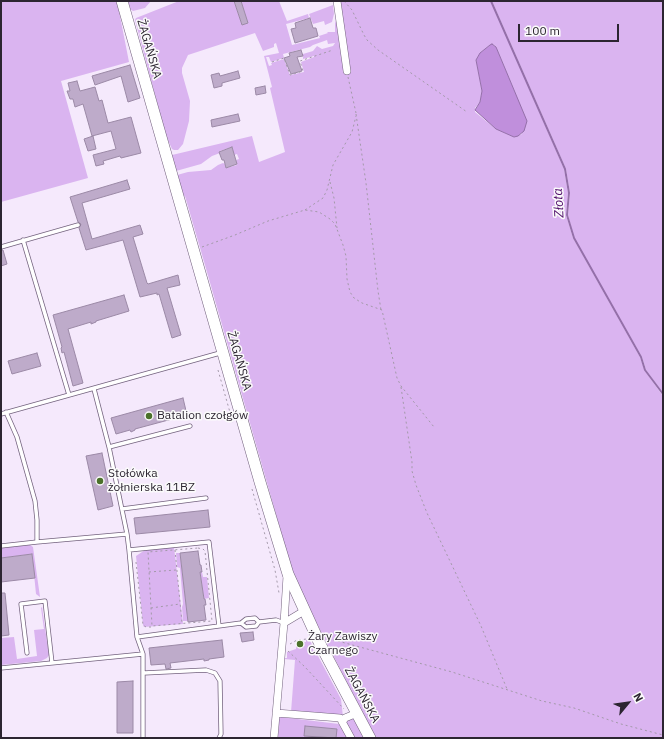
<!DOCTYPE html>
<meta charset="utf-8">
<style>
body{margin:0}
#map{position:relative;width:664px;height:739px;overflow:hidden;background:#f5e9fc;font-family:"IBM Plex Sans",sans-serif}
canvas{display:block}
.frame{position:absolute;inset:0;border:2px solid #2c2531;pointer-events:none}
.north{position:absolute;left:608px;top:683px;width:40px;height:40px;-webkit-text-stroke:3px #fbfbfb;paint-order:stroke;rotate:61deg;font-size:11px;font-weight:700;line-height:16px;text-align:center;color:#2c2531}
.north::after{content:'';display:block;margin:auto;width:14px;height:18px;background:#2c2531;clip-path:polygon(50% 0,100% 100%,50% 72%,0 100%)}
.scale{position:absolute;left:518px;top:24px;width:101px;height:18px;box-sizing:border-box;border:2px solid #2c2531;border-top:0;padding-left:5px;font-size:12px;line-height:14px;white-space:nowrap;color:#2c2531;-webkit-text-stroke:3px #fbfbfb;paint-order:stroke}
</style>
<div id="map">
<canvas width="664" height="739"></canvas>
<div class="frame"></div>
<div class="north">N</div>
<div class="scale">100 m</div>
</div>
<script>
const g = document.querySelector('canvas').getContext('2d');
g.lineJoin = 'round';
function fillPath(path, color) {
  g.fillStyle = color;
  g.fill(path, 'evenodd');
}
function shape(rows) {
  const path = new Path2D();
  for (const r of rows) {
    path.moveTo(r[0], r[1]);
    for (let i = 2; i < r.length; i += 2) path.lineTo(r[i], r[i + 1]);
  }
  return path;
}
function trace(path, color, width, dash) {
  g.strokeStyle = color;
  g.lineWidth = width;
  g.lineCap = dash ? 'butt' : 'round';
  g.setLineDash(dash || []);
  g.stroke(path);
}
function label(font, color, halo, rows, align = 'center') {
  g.font = font + ' "IBM Plex Sans",sans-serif';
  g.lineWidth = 3;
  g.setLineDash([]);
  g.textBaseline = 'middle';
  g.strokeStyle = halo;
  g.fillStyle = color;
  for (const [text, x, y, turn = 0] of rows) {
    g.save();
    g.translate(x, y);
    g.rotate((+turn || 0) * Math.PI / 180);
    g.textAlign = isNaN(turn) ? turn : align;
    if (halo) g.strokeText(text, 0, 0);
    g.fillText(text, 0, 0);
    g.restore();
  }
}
fillPath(shape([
 [1,1,117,1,129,62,61,81,88,178,1,202],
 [127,1,151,1,145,8,133,11,130,9],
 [179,1,234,1,242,25,248,23,241,1,279,1,287,21,308,14,309,18,286,24,292,45,320,38,319,36,328,33,327,32,335,32,335,23,337,18,337,1,491,1,564,169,568,193,566,215,573,238,640,357,645,371,663,396,663,738,376,738,323,636,300,589,291,567,205,265,185,196,183,197,177,175,188,172,211,170,218,165,223,163,225,164,226,168,237,165,236,160,239,159,237,154,234,155,232,147,220,151,220,153,212,156,201,164,176,171,172,155,252,136,259,162,285,152,270,88,272,87,264,56,279,53,276,43,274,44,274,47,263,51,255,33,188,55,182,68,182,73,190,101,189,121,183,144,178,150,174,150,172,149,166,136,135,20,136,18],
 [327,40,328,44,335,43,333,46,322,49,317,46,313,51,303,54,303,59,314,56,314,57,301,62,304,72,290,75,284,59,271,63,272,65,269,66,266,57,269,57,271,62,284,58,283,54,310,47,313,45],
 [490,45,494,45,496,47,515,93,522,134,514,137,496,129,475,112,475,108,480,102,482,91,476,60,480,53],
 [492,1,663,1,663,393,646,370,642,357,574,238,568,215,570,193,566,169],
 [333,5,334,14,332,22,325,25,324,21,313,24,309,14],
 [30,545,33,547,40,597,36,594,32,554,1,558,1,548],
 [174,547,183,624,144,627,143,625,136,556,145,550],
 [176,553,180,553,188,621,183,621,182,607,183,604,180,568,177,567],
 [200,572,202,572,203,577,207,577,209,598,204,599],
 [42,607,49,655,47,658,41,661,1,665,1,638,14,637,17,659,37,656,34,630,44,629,41,608],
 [302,640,303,642,306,642,306,640,310,641,341,699,343,717,291,712,295,660,284,659,284,658,287,658,287,652,296,649,296,641],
 [281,717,339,724,347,738,278,738,279,719],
 [353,717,366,738,354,738,346,722,349,719]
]), '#dab4f0');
const water = shape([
 [492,44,496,47,527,121,524,131,518,136,514,137,496,129,475,110,480,102,482,91,476,60,480,53,490,45,492,44]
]);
fillPath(water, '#c08fdc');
trace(water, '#946fa9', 1);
trace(shape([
 [491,1,565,169,569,193,567,215,574,238,641,357,645,370,663,394]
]), '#946fa9', 2);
const building = shape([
 [234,1,241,1,248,23,242,25,234,1],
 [310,18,313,28,316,28,318,36,295,43,291,29,296,28,295,23,310,18],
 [301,50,303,56,297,57,302,71,291,74,284,58,290,56,289,53,301,50],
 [130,65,140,98,128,102,121,76,95,85,92,76,130,65],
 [238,71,240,78,222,83,222,86,214,88,211,75,219,73,220,76,238,71],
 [77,81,80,91,95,87,99,101,102,100,108,123,131,117,141,153,121,158,120,156,103,161,104,164,96,166,93,155,116,149,111,131,92,136,83,104,75,107,73,99,70,99,67,91,70,91,68,83,77,81],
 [265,86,266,93,256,95,255,88,265,86],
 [238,114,240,121,212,127,211,120,238,114],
 [93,136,96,149,88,151,84,139,93,136],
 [232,147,237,164,226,168,224,160,222,160,219,152,232,147],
 [127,180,130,189,82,203,92,239,140,225,143,234,133,237,147,283,148,284,178,275,180,285,167,288,181,335,172,338,159,294,157,295,157,293,140,297,123,240,86,250,79,228,81,224,78,222,70,197,127,180],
 [1,250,3,250,7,264,1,266,1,250],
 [124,295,129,311,96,321,96,322,91,324,91,322,68,329,83,383,73,386,64,352,62,353,61,348,62,347,53,315,124,295],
 [37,353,41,366,12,374,8,361,37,353],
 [183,398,187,415,135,429,135,430,131,432,130,430,116,434,111,418,183,398],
 [102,453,113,506,98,510,86,456,102,453],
 [208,510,210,527,136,534,134,518,208,510],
 [198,551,200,565,201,565,202,572,200,572,204,599,205,599,206,605,204,605,206,620,188,622,180,553,198,551],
 [32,554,35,578,1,582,1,558,32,554],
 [1,593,5,593,9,635,1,636,1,593],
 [253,632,254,640,242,642,240,633,253,632],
 [222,640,224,657,209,659,209,660,204,661,204,659,170,663,171,668,166,669,165,664,151,665,149,648,222,640],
 [133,681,133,733,117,733,117,682,133,681],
 [305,726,337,729,336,738,304,736,305,726]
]);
fillPath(building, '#beabca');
trace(building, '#9b89a6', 1);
const lane = shape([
 [23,240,69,395],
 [1,247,78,225],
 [94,389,109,447,127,534,129,550],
 [6,412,17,437,35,501,37,520,37,542],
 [1,414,220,353],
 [109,447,190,426],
 [122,509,206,498],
 [1,546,37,542,127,534],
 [241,623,246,627,256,626,259,622,276,620,284,623],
 [137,637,241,623,246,619,255,618,259,622],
 [27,653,21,604,45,601,52,663],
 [1,668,143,654],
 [144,673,206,670,215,673,220,681,221,734,219,738],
 [143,738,143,654,137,637,129,550,209,542,219,626]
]);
const street = shape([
 [337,1,347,71],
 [284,623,287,576],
 [276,713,340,718,351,738],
 [343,721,345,718,357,713],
 [274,738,284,623,304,611]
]);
const primary = shape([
 [122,1,260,482,288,574,319,642,370,738]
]);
trace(lane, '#73627e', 5);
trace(street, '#73627e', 8);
trace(primary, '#73627e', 12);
trace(shape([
 [344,1,352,10,364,35,367,40,378,50,467,112],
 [272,62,284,58,290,75,303,71,300,61,333,50],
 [348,77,356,113],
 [356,114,366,183,378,291,381,310],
 [330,182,334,198,337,228],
 [305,210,323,198,327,190,333,165,352,132,356,116],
 [202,247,235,235,268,221,305,210,319,212,330,219,335,224,343,245,346,256,347,279,350,292,354,298,362,303,382,310,397,378,401,386,434,427],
 [218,370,233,423],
 [401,387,412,462,412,471,416,485,427,513,481,626,507,689],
 [252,489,275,570,279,593],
 [198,548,203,549,205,551,212,621,152,626,148,552,198,548],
 [175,550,182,623],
 [136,562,143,625,146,627,151,627],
 [149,572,176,570],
 [151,608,180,604],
 [328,640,334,640,452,672,542,701,574,708,621,724,663,735],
 [290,644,297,640,307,639],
 [288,651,305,667,344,709]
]), '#a399a9', 1, [2, 3]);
trace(lane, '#fff', 3.5);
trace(street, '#fff', 7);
trace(primary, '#fff', 11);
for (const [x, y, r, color] of [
 [149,416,4,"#4b712b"],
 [100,481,4,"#4b712b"],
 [300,644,4,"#4b712b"]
]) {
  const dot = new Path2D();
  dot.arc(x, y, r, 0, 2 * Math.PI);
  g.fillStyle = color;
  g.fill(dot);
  trace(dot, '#fbfbfb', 1.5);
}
label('12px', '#2c2531', '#fbfbfb', [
 ["ŻAGAŃSKA",149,49,74],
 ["ŻAGAŃSKA",239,361,74],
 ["ŻAGAŃSKA",362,695,62]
]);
label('12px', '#2c2531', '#fbfbfb', [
 ["Batalion czołgów",157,416],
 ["Stołówka",108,474],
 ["żołnierska 11BZ",108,488],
 ["Żary Zawiszy",308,637],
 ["Czarnego",308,651]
], 'left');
label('italic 13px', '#510f6c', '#fbfbfb', [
 ["Złota",559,203,-93]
]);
</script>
